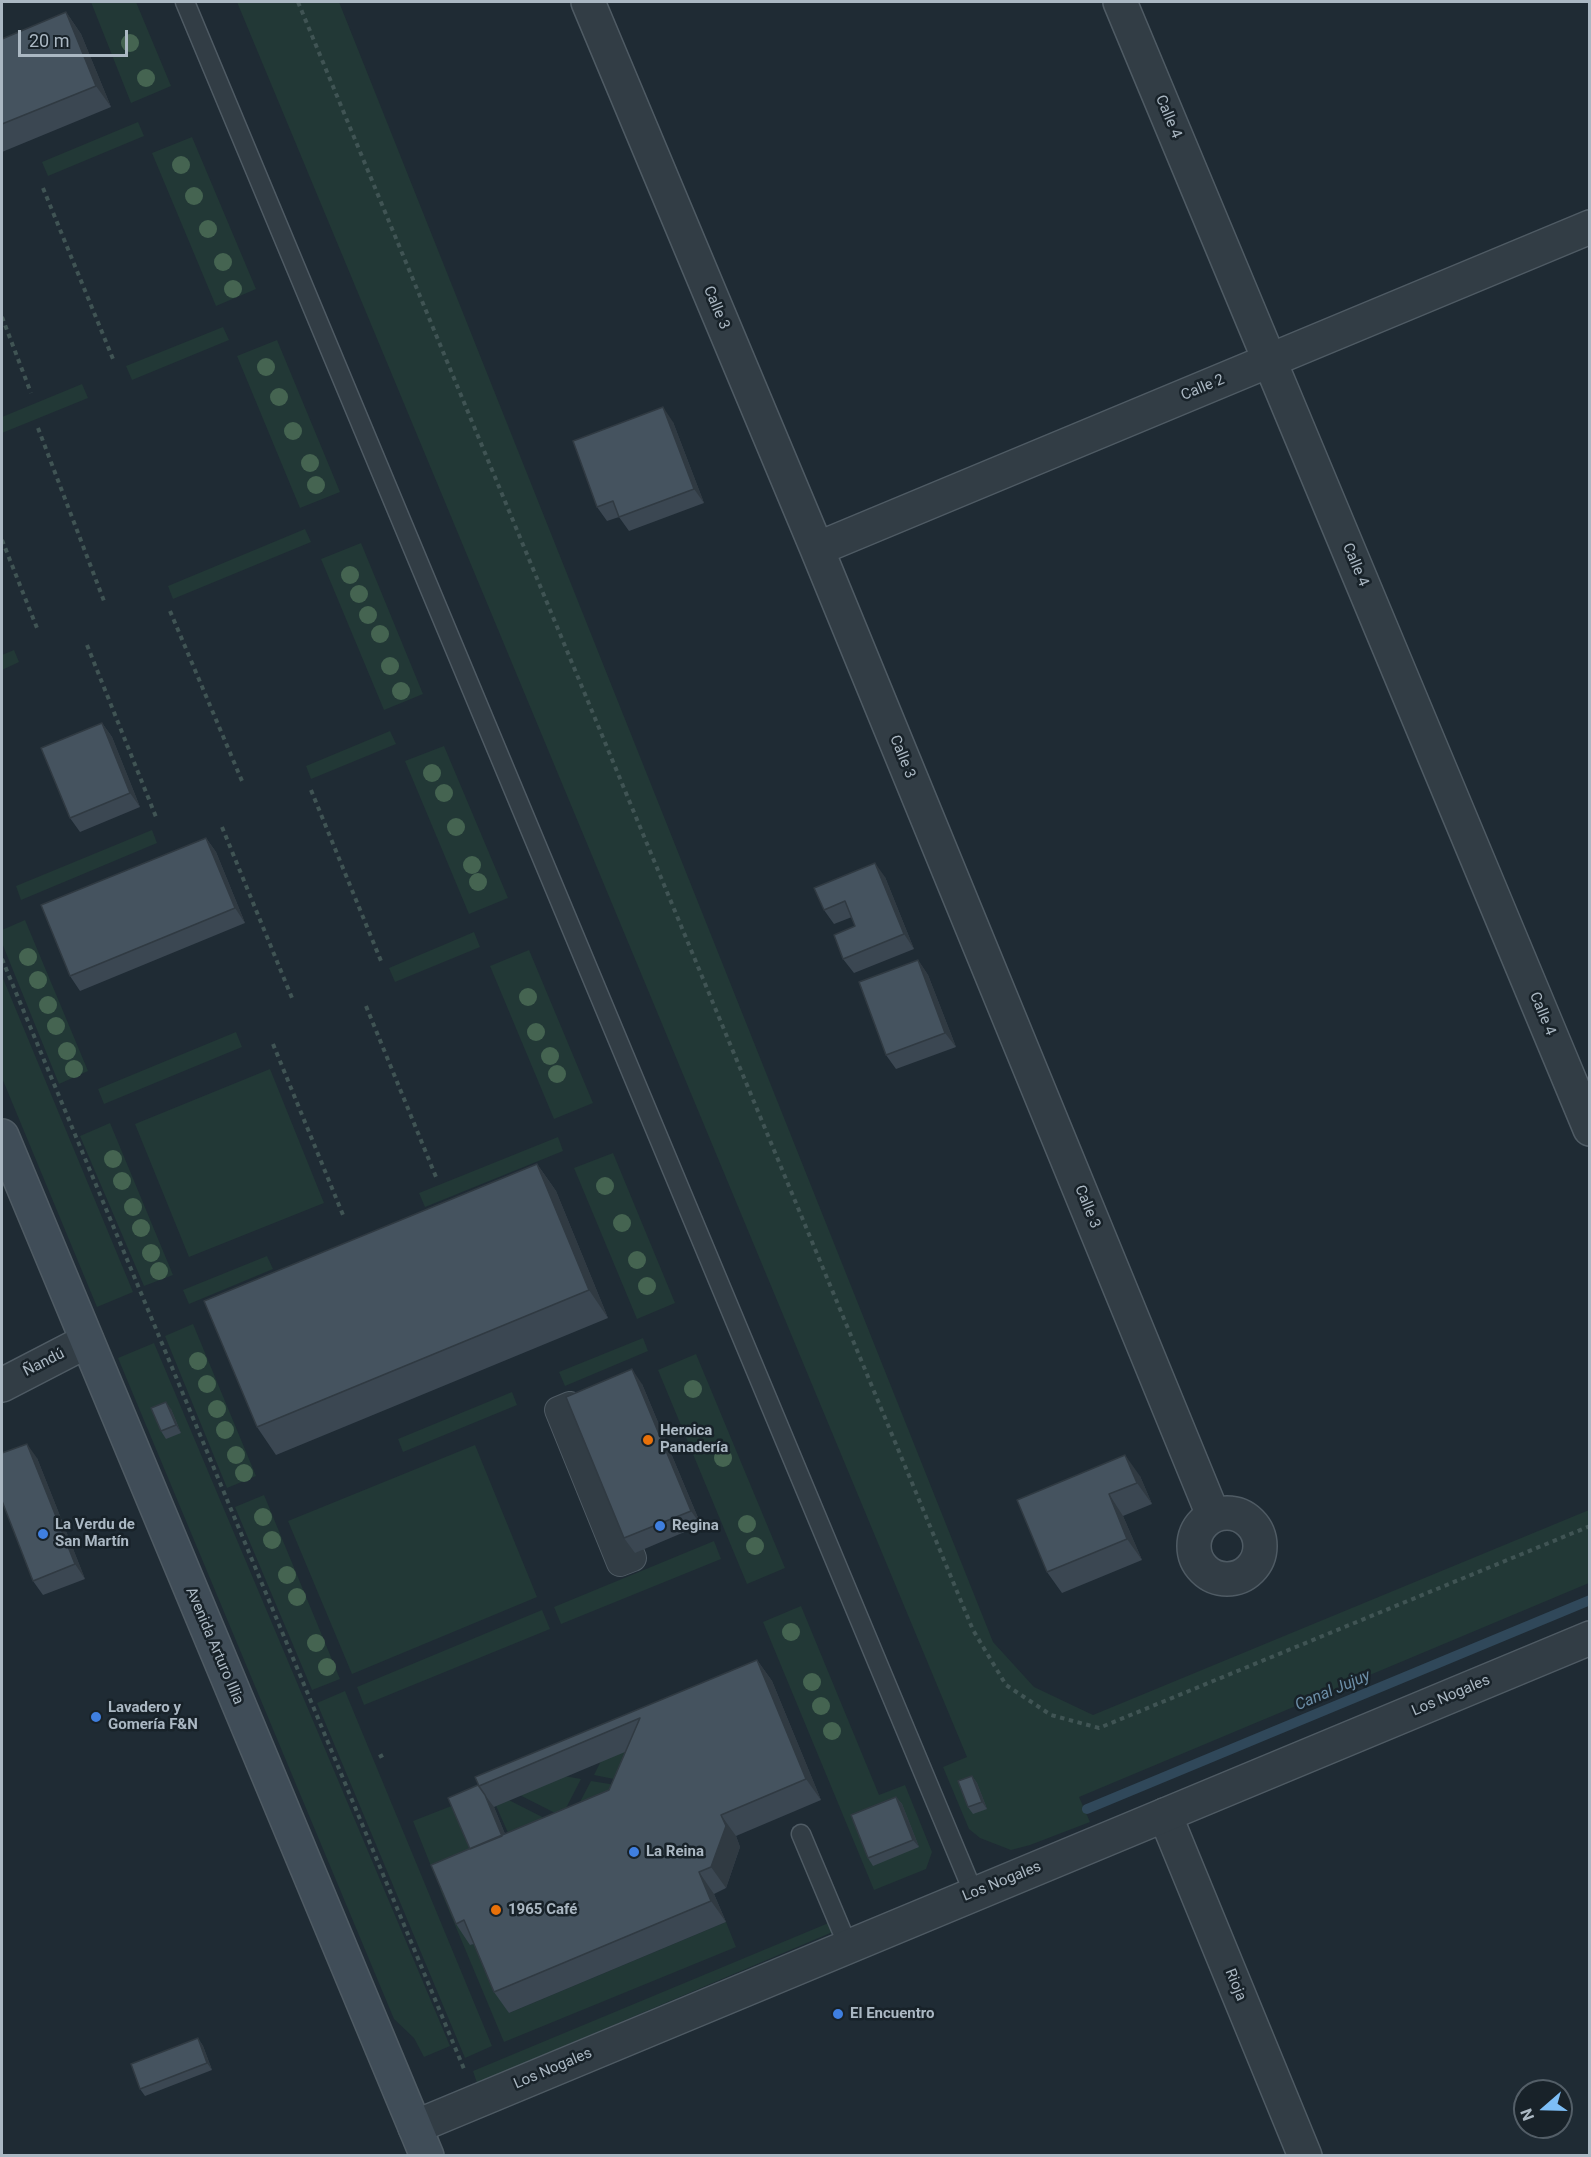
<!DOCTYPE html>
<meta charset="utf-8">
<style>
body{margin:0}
#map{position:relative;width:1591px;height:2157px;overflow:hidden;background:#1f2b34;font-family:Roboto,sans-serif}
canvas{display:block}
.frame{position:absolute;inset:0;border:3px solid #abb8c3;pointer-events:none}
.north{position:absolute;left:1513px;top:2079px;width:60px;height:60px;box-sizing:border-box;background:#182229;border:2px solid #535e67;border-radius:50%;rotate:250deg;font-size:16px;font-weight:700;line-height:24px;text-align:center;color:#abb8c3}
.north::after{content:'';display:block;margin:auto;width:21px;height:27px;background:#7dbef6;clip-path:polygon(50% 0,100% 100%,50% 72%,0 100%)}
.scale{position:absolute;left:18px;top:30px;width:110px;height:27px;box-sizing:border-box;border:3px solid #abb8c3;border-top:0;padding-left:8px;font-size:18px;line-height:21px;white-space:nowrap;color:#abb8c3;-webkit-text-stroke:4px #182229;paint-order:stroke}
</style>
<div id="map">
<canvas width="1591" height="2157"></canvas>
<div class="frame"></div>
<div class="north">N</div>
<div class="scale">20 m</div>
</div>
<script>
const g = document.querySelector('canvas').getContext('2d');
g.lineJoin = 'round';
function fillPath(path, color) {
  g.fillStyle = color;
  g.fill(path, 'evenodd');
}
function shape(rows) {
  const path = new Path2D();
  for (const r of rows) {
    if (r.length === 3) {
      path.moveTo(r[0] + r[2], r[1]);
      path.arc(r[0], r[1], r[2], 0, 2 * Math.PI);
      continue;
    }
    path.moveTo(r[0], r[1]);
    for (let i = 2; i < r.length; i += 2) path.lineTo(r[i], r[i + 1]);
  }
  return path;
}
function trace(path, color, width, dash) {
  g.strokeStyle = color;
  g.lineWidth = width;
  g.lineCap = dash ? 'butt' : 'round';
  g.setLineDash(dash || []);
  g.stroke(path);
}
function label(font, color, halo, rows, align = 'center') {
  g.font = font + ' Roboto,sans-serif';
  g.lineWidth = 5;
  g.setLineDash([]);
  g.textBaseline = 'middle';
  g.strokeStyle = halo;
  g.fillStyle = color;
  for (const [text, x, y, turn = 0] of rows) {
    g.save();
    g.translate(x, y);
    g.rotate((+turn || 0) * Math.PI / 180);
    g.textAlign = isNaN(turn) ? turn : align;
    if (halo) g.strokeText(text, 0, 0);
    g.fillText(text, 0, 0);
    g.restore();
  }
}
fillPath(shape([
 [91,2,136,2,171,86,131,103],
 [237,2,339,2,993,1642,1034,1687,1093,1715,1589,1510,1589,1583,1079,1797,1090,1822,1030,1845,1011,1850,980,1838,969,1829,943,1767,967,1757],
 [138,122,144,136,48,176,42,162],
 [192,137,256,289,216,306,152,153],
 [223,327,229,340,132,380,126,366],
 [277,340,340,492,300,508,237,356],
 [82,384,88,398,2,433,2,417],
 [305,529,311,542,173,599,168,586],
 [361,543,423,694,384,710,321,559],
 [14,650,19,662,2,670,2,655],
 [390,731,396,744,311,779,306,766],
 [444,746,508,898,469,914,405,761],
 [152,830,157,843,21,900,16,886],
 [25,920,88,1071,59,1084,2,943,2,930],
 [474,932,480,947,395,982,389,968],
 [529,950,593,1103,554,1119,490,966],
 [2,976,133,1292,97,1307,2,1078],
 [236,1032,242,1047,104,1104,98,1089],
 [270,1069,324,1203,189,1257,135,1124],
 [110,1123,173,1275,144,1286,80,1136],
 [558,1137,563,1151,425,1207,419,1193],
 [613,1153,675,1303,637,1319,574,1168],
 [267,1256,273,1269,189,1304,183,1290],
 [193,1324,256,1476,227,1488,165,1336],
 [643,1338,648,1351,565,1386,559,1372],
 [154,1343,450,2046,424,2057,414,2038,394,2019,118,1358],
 [696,1354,785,1568,747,1584,658,1370],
 [512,1392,517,1405,403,1452,398,1439],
 [475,1445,537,1597,352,1674,288,1521],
 [264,1495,340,1679,312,1690,235,1507],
 [714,1541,721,1559,561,1624,554,1607],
 [801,1606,879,1795,905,1785,932,1852,926,1869,874,1890,763,1622],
 [542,1610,550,1629,364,1705,357,1687],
 [345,1691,492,2046,465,2058,317,1703],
 [646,1725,624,1781,594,1775,612,1739],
 [536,1771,581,1779,565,1810,557,1814,500,1785],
 [591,1781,622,1786,570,1821],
 [489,1790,558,1825,513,1844],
 [454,1805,476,1859,435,1876,413,1821],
 [446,1887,471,1945,479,1941,509,2013,726,1922,736,1947,504,2042,440,1889],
 [831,1922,835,1931,477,2083,473,2071]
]), '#223836');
trace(shape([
 [1087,1809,1590,1600]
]), '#30485a', 10);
const service = shape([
 [185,2,974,1894],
 [801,1834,848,1946]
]);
const pedestrian = shape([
 [570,1405,633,1558,620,1563,558,1410,570,1405]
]);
const minor = shape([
 [588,2,817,549,1213,1515],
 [1120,2,1590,1129],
 [817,549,1590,227],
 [2,1385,87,1341],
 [1227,1546,33],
 [1165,1815,1305,2156]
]);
const tertiary = shape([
 [415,2127,1590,1638]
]);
const secondary = shape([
 [2,1136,427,2156]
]);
trace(service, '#4f5b64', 21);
trace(pedestrian, '#4f5b64', 28);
trace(minor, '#4f5b64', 36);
trace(tertiary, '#4f5b64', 36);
trace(secondary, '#4f5b64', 36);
trace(shape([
 [298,2,973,1630,1006,1685,1051,1715,1099,1728,1590,1526],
 [43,188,113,359],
 [2,317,31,393],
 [38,428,104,601],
 [2,540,37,628],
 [170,611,242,781],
 [87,645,156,817],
 [311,790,381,961],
 [222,827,292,998],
 [2,959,464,2069],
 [366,1006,436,1177],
 [273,1044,343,1215],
 [379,1757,385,1754]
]), '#405454', 4, [4.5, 4.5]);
trace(service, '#323d45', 18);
trace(pedestrian, '#323d45', 26);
trace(minor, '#323d45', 33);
trace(tertiary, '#323d45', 33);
trace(secondary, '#404d58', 33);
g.fillStyle = '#456451';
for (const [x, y] of [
 [130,43],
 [146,78],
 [181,165],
 [194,196],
 [208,229],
 [223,262],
 [233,289],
 [266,367],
 [279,397],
 [293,431],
 [310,463],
 [316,485],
 [350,575],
 [359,594],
 [368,615],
 [380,634],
 [390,666],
 [401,691],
 [432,773],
 [444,793],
 [456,827],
 [472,865],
 [478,882],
 [28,957],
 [38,980],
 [528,997],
 [48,1005],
 [56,1026],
 [536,1032],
 [67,1051],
 [550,1056],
 [74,1069],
 [557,1074],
 [113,1159],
 [122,1181],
 [605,1186],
 [133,1207],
 [622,1223],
 [141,1228],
 [151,1253],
 [637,1260],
 [159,1271],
 [647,1286],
 [198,1361],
 [207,1384],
 [693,1389],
 [217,1409],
 [225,1430],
 [236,1455],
 [723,1458],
 [244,1473],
 [263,1517],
 [747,1524],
 [272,1540],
 [755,1546],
 [287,1575],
 [297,1597],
 [791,1632],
 [316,1643],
 [327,1667],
 [812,1682],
 [821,1706],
 [832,1731]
]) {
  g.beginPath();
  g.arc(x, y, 9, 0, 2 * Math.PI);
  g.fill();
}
fillPath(shape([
 [66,12,81,34,111,107,2,152,2,39],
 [673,422,704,503,629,531,619,517,607,521,597,507],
 [102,723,112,737,140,807,80,832,70,818],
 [206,838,216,852,245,923,80,991,70,976],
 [885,877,914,949,854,973,843,959,855,926,852,917,834,924,824,910],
 [918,960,928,975,956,1047,896,1069,886,1055],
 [537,1164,556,1191,608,1318,276,1455,257,1427],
 [642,1384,701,1525,635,1553,624,1538],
 [171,1409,181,1433,166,1439,161,1431],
 [37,1458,85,1579,43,1595,33,1581],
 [1140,1476,1152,1504,1123,1516,1142,1560,1062,1593,1047,1572,1017,1500],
 [757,1660,772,1681,821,1800,736,1836,740,1847,726,1888,714,1894,726,1922,509,2013,494,1992,474,1944,470,1945,456,1924,470,1849,448,1798],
 [625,1752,609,1790,505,1834,494,1807],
 [972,1776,977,1783,987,1809,973,1814,968,1807],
 [896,1797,902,1804,919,1847,873,1866,868,1858],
 [198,2038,203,2046,212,2070,145,2096,140,2089]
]), '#3b4752');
fillPath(shape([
 [66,12,81,34,111,107,96,86],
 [663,407,673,422,704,503,694,489],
 [102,723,112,737,140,807,130,793],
 [206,838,216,852,245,923,235,908],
 [875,863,885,877,914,949,904,934],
 [918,960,928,975,956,1047,945,1033],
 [537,1164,556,1191,608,1318,589,1290],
 [632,1369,642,1384,701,1525,691,1511],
 [166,1402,171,1409,181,1433,176,1425],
 [27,1444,37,1458,85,1579,75,1564],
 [1125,1455,1140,1476,1152,1504,1137,1483],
 [1109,1494,1123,1516,1142,1560,1127,1539],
 [757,1660,772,1681,821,1800,806,1779],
 [972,1776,977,1783,987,1809,982,1802],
 [485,1795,494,1807,515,1858,505,1843],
 [896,1797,902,1804,919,1847,913,1840],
 [721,1815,736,1836,740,1847,726,1888,711,1867],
 [699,1872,714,1894,726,1922,711,1901],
 [198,2038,203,2046,212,2070,207,2063]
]), '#303a42');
const building = shape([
 [66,12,96,86,2,124,2,39,66,12],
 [663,407,694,489,619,517,613,501,597,507,573,441,663,407],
 [102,723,130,793,70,818,41,748,102,723],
 [206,838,235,908,70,976,41,905,206,838],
 [875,863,904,934,843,959,834,935,855,926,845,901,824,910,814,888,875,863],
 [918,960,945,1033,886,1055,859,982,918,960],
 [537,1164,589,1290,257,1427,204,1301,537,1164],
 [632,1369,691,1511,624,1538,566,1397,632,1369],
 [166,1402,176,1425,161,1431,151,1408,166,1402],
 [27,1444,75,1564,33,1581,2,1501,2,1453,27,1444],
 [1125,1455,1137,1483,1109,1494,1127,1539,1047,1572,1017,1500,1125,1455],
 [757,1660,806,1779,721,1815,726,1826,711,1867,699,1872,711,1901,494,1992,464,1920,456,1924,431,1865,609,1790,640,1718,479,1786,475,1777,757,1660],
 [972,1776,982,1802,968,1807,958,1781,972,1776],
 [478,1785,485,1795,502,1836,470,1849,448,1798,478,1785],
 [896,1797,913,1840,868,1858,851,1815,896,1797],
 [198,2038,207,2063,140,2089,131,2064,198,2038]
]);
fillPath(building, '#45535f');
trace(building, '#303a42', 1.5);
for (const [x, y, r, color] of [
 [648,1440,6,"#e8710a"],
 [660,1526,6,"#3f7fe0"],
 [43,1534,6,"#3f7fe0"],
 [96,1717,6,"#3f7fe0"],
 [634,1852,6,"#3f7fe0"],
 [496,1910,6,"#e8710a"],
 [838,2014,6,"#3f7fe0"]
]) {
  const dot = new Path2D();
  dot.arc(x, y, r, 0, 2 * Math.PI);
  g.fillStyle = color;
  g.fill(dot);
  trace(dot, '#182229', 2);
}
label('15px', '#abb8c3', '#182229', [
 ["Calle 4",1168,117,67],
 ["Calle 3",716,308,67],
 ["Calle 2",1203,388,-23],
 ["Calle 4",1355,565,67],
 ["Calle 3",902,757,68],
 ["Calle 4",1542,1014,67],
 ["Calle 3",1087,1207,68],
 ["Ñandú",44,1363,-27],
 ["Avenida Arturo Illia",214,1646,67],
 ["Los Nogales",1451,1696,-23],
 ["Los Nogales",1002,1882,-22],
 ["Rioja",1235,1985,68],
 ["Los Nogales",553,2069,-23]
]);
label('bold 15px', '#abb8c3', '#182229', [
 ["Heroica",660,1431],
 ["Panadería",660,1448],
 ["La Verdu de",55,1525],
 ["San Martín",55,1542],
 ["Regina",672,1526],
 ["Lavadero y",108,1708],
 ["Gomería F&N",108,1725],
 ["La Reina",646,1852],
 ["1965 Café",508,1910],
 ["El Encuentro",850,2014]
], 'left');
label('italic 16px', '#6c8ea7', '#182229', [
 ["Canal Jujuy",1333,1691,-23]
]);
</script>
